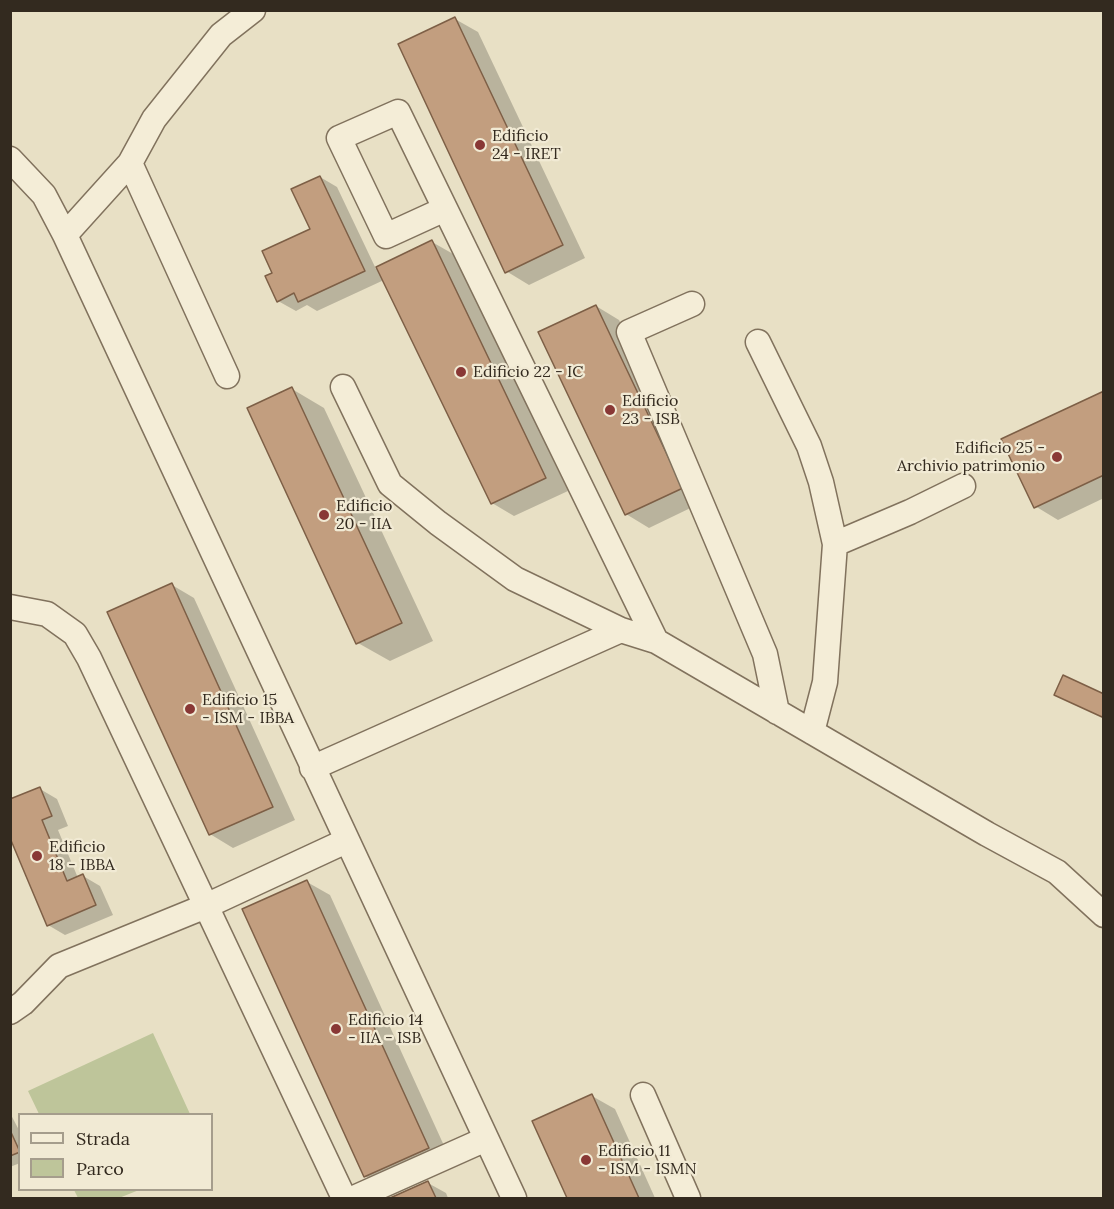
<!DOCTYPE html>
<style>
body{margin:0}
#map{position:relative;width:1114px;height:1209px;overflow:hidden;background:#e8e0c5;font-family:Lora,serif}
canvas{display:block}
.frame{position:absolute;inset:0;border:12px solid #332a1f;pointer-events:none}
.legend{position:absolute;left:18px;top:1113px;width:195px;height:78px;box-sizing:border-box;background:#f1ead4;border:2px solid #a59d8c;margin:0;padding:8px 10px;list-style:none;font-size:18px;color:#332a1f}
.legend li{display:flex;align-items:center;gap:12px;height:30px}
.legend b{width:30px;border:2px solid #a59d8c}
</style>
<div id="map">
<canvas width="1114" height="1209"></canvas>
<div class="frame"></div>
<ul class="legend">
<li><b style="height:8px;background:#f4edd7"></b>Strada</li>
<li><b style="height:16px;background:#bec59a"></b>Parco</li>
</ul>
</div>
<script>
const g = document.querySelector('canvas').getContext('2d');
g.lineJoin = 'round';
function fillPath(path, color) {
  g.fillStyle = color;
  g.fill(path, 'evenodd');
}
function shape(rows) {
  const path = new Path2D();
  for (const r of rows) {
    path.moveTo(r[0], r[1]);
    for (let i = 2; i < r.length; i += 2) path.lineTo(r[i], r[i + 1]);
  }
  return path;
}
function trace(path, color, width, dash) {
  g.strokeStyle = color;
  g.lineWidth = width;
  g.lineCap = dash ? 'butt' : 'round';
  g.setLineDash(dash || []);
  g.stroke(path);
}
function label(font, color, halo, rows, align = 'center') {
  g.font = font + ' Lora,serif';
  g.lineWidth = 4.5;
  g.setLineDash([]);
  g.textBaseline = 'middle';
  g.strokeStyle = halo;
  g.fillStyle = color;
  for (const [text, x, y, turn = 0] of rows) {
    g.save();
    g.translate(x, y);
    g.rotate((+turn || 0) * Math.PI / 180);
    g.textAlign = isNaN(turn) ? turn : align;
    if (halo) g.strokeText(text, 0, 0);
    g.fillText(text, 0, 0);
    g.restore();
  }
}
fillPath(shape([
 [153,1033,190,1114,39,1114,28,1091],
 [74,1190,139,1190,119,1198,78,1198]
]), '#bec59a');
fillPath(shape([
 [455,19,478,32,585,258,529,285,506,271],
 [320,177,337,187,376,269,432,242,455,255,568,491,514,516,492,503,384,280,317,311,307,305,296,311,278,301,275,273,312,229],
 [596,306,619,320,705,501,649,528,626,514],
 [292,389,324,408,433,641,390,661,358,643],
 [1104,393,1104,498,1058,520,1035,506],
 [172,585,194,598,295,820,233,848,210,834],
 [40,789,57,799,68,826,58,830,78,878,83,876,100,886,113,915,65,935,48,925],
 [307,882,330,895,451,1161,388,1189,365,1176],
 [592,1096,615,1109,655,1198,569,1198,534,1122],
 [10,1113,20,1132,20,1163,10,1167],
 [428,1183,446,1193,448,1198,394,1198]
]), '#0003');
const building = shape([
 [455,17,563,245,505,273,398,44,455,17],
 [320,176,365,271,298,302,294,293,277,302,265,276,272,273,262,251,310,229,291,189,320,176],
 [432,240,546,478,491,504,376,267,432,240],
 [596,305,683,488,625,515,538,332,596,305],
 [292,387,402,623,356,644,247,408,292,387],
 [1104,391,1104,475,1034,508,1001,439,1104,391],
 [172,583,273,807,209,835,107,612,172,583],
 [1063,675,1104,694,1104,713,1102,717,1054,695,1063,675],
 [40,787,52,816,42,820,67,881,83,874,96,905,47,926,10,838,10,799,40,787],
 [307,880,429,1148,364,1177,242,909,307,880],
 [592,1094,639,1198,567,1198,532,1121,592,1094],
 [10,1130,20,1152,10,1156,10,1130],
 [428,1181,436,1198,390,1198,428,1181]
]);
fillPath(building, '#c29e7f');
trace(building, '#7d5f46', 1.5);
const minor = shape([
 [10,159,44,195,65,235,514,1198],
 [130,163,154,119,221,35,253,10],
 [445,209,386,236,339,138,398,112,656,641],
 [65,235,130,163,227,376],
 [692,304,629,332,765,654,777,712],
 [758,342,809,446,821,482,835,544,825,682,812,732],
 [343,387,390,484,438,523,515,579,621,630],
 [835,544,910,512,963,486],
 [10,607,47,614,75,634,89,658,344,1198],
 [312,768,621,630,656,641,987,834,1057,872,1104,915],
 [10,1012,23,1003,59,966,206,906,346,841],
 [643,1095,688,1198],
 [354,1198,486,1139]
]);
trace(minor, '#81725d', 27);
trace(minor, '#f4edd7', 24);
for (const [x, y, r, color] of [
 [480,145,6,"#893835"],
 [461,372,6,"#893835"],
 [610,410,6,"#893835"],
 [1057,457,6,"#893835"],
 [324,515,6,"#893835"],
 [190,709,6,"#893835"],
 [37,856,6,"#893835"],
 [336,1029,6,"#893835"],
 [586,1160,6,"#893835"]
]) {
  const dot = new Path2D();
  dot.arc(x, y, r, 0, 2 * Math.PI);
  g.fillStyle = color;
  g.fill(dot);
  trace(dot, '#f1ead4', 2);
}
label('16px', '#332a1f', '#f1ead4', [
 ["Edificio",492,136],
 ["24 - IRET",492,154],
 ["Edificio 22 - IC",473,372],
 ["Edificio",622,401],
 ["23 - ISB",622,419],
 ["Edificio 25 -",1045,448,"right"],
 ["Archivio patrimonio",1045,466,"right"],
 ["Edificio",336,506],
 ["20 - IIA",336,524],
 ["Edificio 15",202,700],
 ["- ISM - IBBA",202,718],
 ["Edificio",49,847],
 ["18 - IBBA",49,865],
 ["Edificio 14",348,1020],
 ["- IIA - ISB",348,1038],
 ["Edificio 11",598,1151],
 ["- ISM - ISMN",598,1169]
], 'left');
</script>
